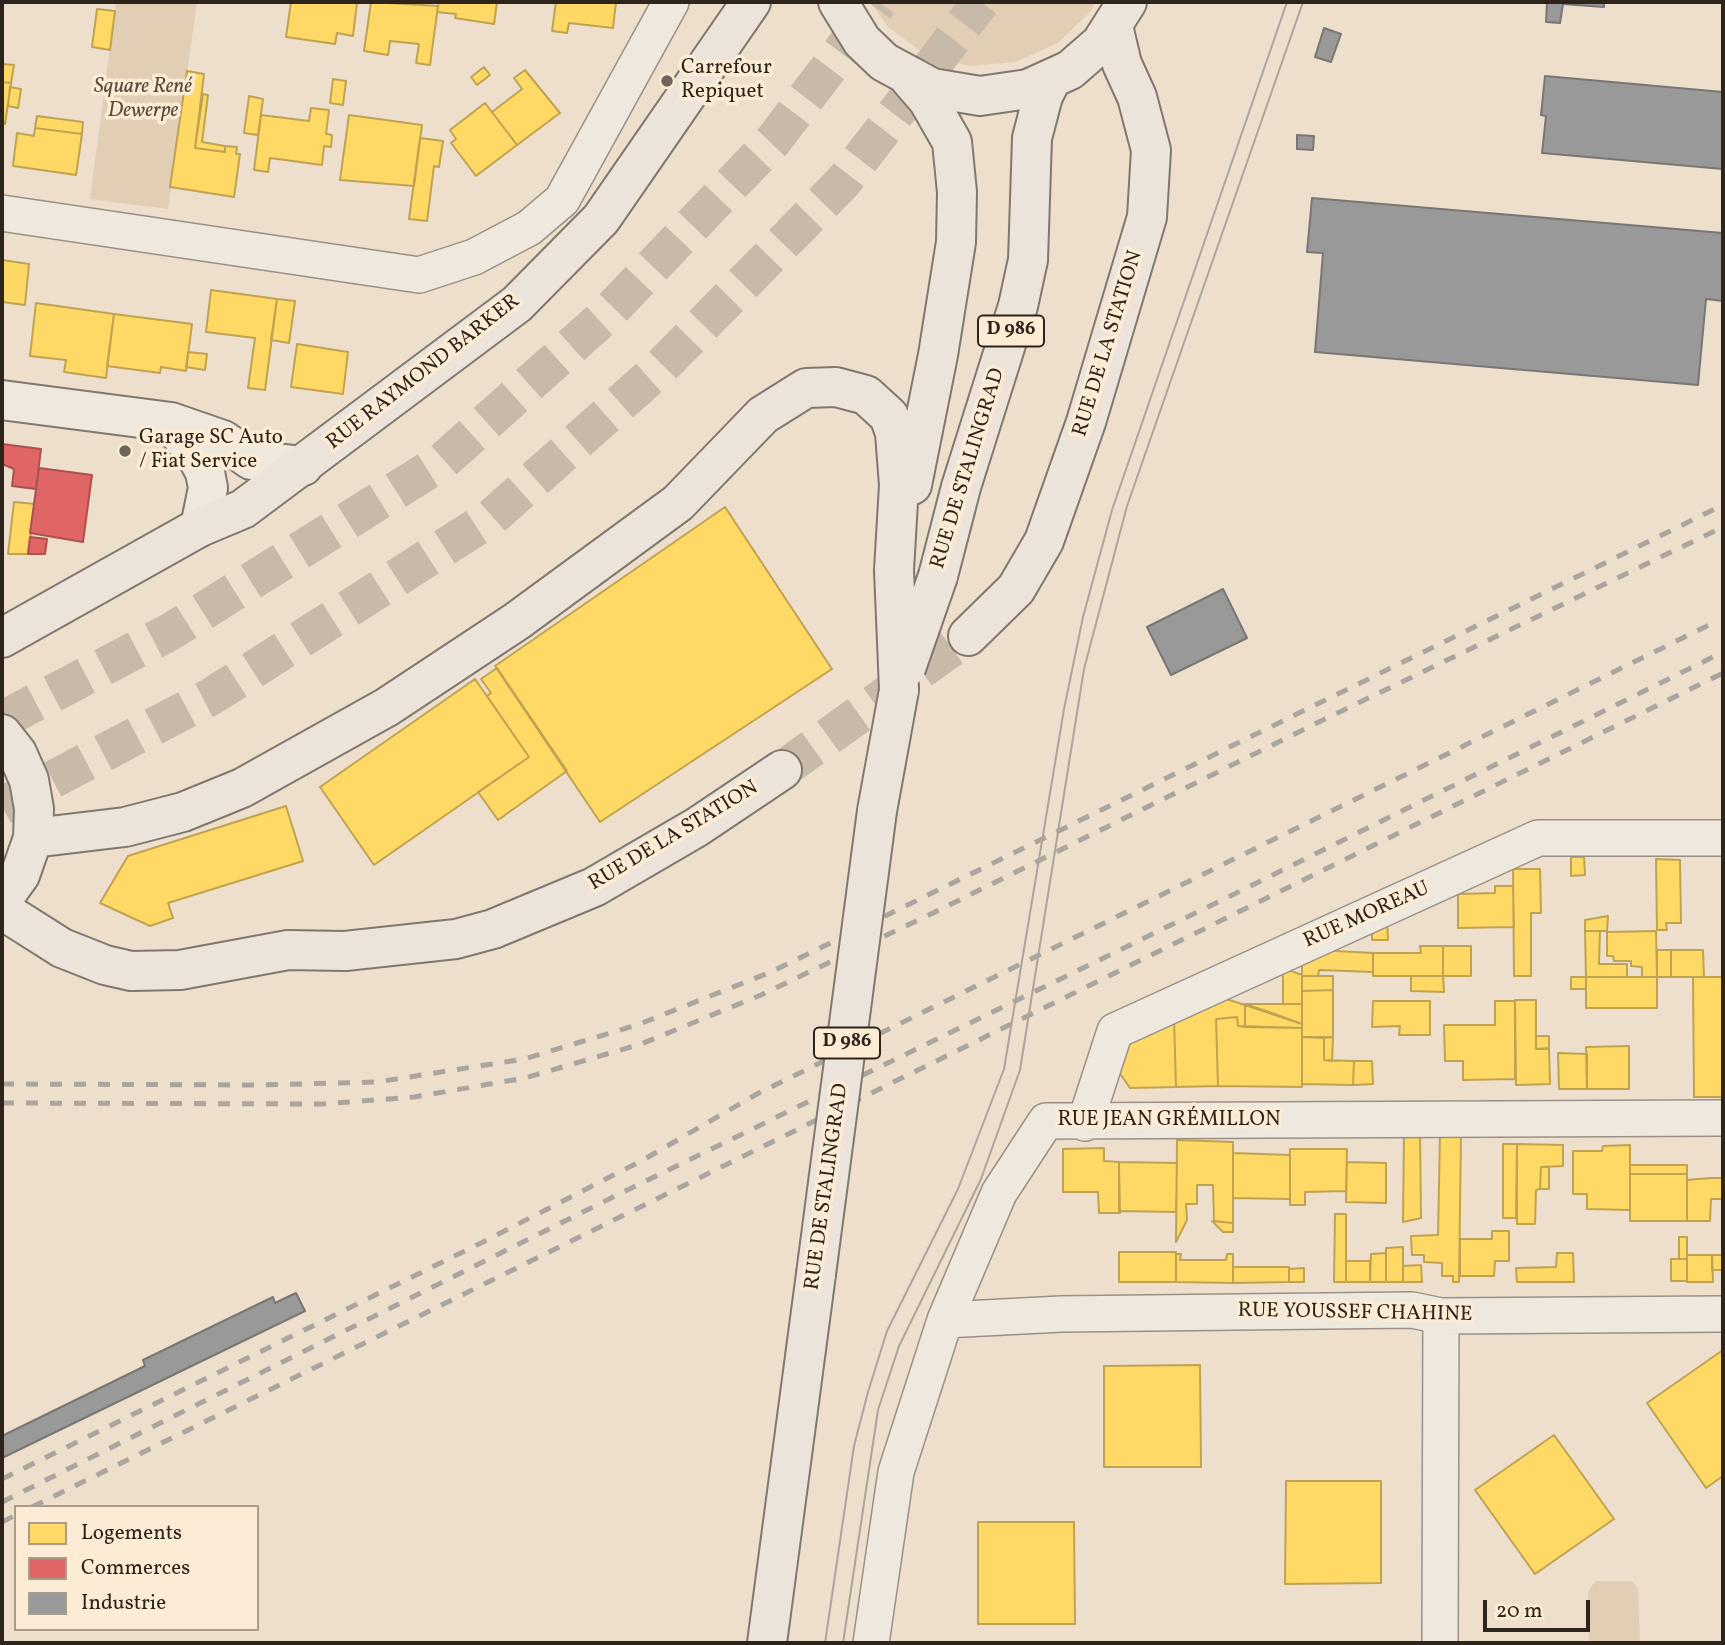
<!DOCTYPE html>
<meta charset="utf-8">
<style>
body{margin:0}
#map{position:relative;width:1725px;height:1645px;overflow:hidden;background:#eddfcc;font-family:Vollkorn,serif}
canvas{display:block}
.frame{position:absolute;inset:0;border:4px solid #2d241b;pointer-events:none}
.legend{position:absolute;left:14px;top:1505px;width:245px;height:126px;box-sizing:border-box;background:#fcecd5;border:2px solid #a99c8b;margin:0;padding:9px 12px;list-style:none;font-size:21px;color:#2d241b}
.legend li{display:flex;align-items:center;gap:14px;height:35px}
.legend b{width:35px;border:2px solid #a99c8b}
.scale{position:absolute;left:1483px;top:1600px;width:107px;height:32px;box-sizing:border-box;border:4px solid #2d241b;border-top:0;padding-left:9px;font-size:21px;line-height:24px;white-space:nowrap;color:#2d241b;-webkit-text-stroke:5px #fcecd5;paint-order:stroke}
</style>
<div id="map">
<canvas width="1725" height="1645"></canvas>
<div class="frame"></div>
<ul class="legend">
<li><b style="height:19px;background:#ffd966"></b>Logements</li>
<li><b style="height:19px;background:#e06666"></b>Commerces</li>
<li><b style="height:19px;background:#999"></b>Industrie</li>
</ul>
<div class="scale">20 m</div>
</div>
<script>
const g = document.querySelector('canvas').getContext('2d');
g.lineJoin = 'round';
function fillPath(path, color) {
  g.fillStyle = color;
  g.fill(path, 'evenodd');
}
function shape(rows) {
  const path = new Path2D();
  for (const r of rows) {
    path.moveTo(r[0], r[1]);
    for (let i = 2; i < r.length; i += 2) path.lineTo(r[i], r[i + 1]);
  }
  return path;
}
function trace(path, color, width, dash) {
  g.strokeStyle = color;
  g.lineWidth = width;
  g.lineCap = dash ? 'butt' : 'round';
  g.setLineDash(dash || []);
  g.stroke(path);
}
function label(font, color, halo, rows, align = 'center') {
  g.font = font + ' Vollkorn,serif';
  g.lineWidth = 7;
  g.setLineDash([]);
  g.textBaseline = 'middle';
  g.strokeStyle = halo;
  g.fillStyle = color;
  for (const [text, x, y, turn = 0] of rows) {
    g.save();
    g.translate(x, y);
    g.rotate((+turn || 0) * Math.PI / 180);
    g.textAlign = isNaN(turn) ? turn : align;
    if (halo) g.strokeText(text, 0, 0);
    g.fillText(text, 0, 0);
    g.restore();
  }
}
fillPath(shape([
 [116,2,197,2,168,209,90,199],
 [870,2,1095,2,1091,11,1058,43,1016,62,970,66,925,54,888,27],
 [1595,1581,1632,1581,1638,1589,1640,1643,1589,1643,1588,1592]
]), '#e1ceb5');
const homes = shape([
 [291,2,357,2,353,36,337,33,335,44,286,37,291,2],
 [371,2,438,6,430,65,416,63,419,44,390,41,388,55,364,51,371,2],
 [439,2,497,2,494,24,455,18,456,14,437,12,439,2],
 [556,2,616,2,613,28,569,23,567,33,552,31,556,2],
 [97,9,115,11,110,50,92,47,97,9],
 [2,64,14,65,11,83,2,82,2,64],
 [484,67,490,75,477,85,471,77,484,67],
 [525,70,560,113,517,145,492,112,522,89,514,78,525,70],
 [187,71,204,74,195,148,225,152,225,146,237,147,236,154,240,154,234,197,170,187,187,71],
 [333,79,346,81,343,105,330,103,333,79],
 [2,82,11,83,5,124,2,123,2,82],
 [10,87,21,89,18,108,8,106,10,87],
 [203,94,208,95,202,142,225,146,225,152,195,148,203,94],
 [249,96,263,99,258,135,244,133,249,96],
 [485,103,517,145,476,176,451,143,456,139,450,130,485,103],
 [311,108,329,110,326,134,332,135,331,147,324,146,322,165,270,158,268,172,254,170,261,115,309,121,311,108],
 [349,115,422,125,414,186,340,180,349,115],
 [37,116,83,122,82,134,35,128,37,116],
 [35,128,82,134,76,175,13,166,17,133,34,136,35,128],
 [420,138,443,141,439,167,434,166,427,221,409,219,420,138],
 [2,260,29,264,25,305,2,302,2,260],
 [211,290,277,299,265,390,248,388,255,338,206,332,211,290],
 [277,299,295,301,289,343,271,340,277,299],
 [36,303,114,314,106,378,64,372,66,360,30,356,36,303],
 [114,314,192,324,186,371,161,367,160,373,107,366,114,314],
 [297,344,348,352,343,394,291,387,297,344],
 [188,352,207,354,205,370,186,367,188,352],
 [14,502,35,504,28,554,8,554,14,502],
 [725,507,832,669,600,822,495,666,725,507],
 [497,668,567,771,498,820,478,792,529,757,487,696,491,693,481,679,497,668],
 [475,679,529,757,374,865,320,787,475,679],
 [286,806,303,861,168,903,173,918,150,926,100,903,128,856,286,806],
 [1571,857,1584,857,1585,875,1571,876,1571,857],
 [1656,859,1680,860,1681,923,1666,923,1667,930,1657,930,1656,859],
 [1513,869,1540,869,1541,913,1531,913,1531,976,1514,976,1513,869],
 [1495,886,1513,886,1514,927,1458,928,1458,894,1495,893,1495,886],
 [1608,916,1607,931,1585,931,1585,920,1608,916],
 [1387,917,1388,940,1372,940,1372,924,1387,917],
 [1585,931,1600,931,1599,964,1627,964,1627,977,1586,977,1585,931],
 [1656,931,1657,977,1642,977,1642,967,1631,966,1631,961,1614,961,1613,956,1607,956,1607,932,1656,931],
 [1420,946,1443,946,1443,976,1373,976,1373,953,1421,953,1420,946],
 [1443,946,1471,946,1471,976,1443,976,1443,946],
 [1317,950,1373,953,1373,972,1319,970,1318,976,1302,976,1302,958,1317,950],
 [1657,950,1671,950,1671,977,1657,977,1657,950],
 [1671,950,1703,950,1704,977,1671,977,1671,950],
 [1283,968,1302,975,1302,1004,1283,1004,1283,968],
 [1302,976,1333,976,1333,990,1302,991,1302,976],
 [1411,976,1443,976,1444,992,1411,991,1411,976],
 [1571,977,1586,977,1586,989,1571,989,1571,977],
 [1586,977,1657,977,1657,1008,1586,1008,1586,977],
 [1693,977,1723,977,1723,1097,1694,1097,1693,977],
 [1333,990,1333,1037,1302,1037,1302,991,1333,990],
 [1220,997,1245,1005,1245,1027,1238,1026,1237,1017,1216,1019,1218,1086,1176,1087,1174,1019,1220,997],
 [1515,1000,1536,1000,1536,1049,1549,1049,1550,1084,1516,1085,1515,1000],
 [1373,1001,1430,1001,1430,1035,1399,1035,1400,1026,1372,1027,1373,1001],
 [1495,1001,1515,1001,1515,1079,1463,1080,1463,1061,1445,1061,1444,1025,1495,1025,1495,1001],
 [1245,1004,1302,1004,1302,1024,1269,1012,1245,1004],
 [1245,1005,1302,1024,1302,1028,1245,1027,1245,1005],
 [1237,1017,1238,1026,1302,1028,1302,1087,1218,1086,1216,1019,1237,1017],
 [1174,1019,1176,1087,1130,1088,1114,1065,1126,1039,1174,1019],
 [1536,1036,1549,1036,1549,1048,1536,1049,1536,1036],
 [1302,1037,1324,1038,1324,1060,1354,1061,1353,1085,1302,1084,1302,1037],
 [1333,1037,1332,1061,1324,1060,1324,1038,1333,1037],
 [1629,1046,1629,1089,1587,1089,1586,1047,1629,1046],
 [1558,1053,1587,1054,1587,1089,1559,1089,1558,1053],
 [1354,1061,1372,1061,1373,1084,1353,1085,1354,1061],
 [1404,1134,1420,1134,1421,1218,1403,1222,1404,1134],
 [1440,1134,1461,1134,1459,1282,1453,1282,1453,1276,1442,1276,1442,1263,1424,1262,1424,1255,1412,1255,1411,1236,1438,1235,1440,1134],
 [1177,1140,1233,1142,1233,1223,1214,1221,1213,1185,1197,1185,1197,1204,1186,1204,1187,1220,1176,1242,1177,1140],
 [1503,1144,1517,1144,1516,1218,1503,1218,1503,1144],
 [1517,1144,1563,1145,1563,1166,1541,1167,1540,1189,1536,1190,1535,1224,1517,1224,1517,1144],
 [1630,1145,1630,1210,1587,1209,1587,1194,1573,1194,1573,1151,1602,1151,1603,1146,1630,1145],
 [1104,1148,1104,1161,1119,1162,1120,1213,1099,1213,1098,1192,1063,1192,1063,1149,1104,1148],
 [1290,1149,1347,1149,1346,1191,1305,1192,1305,1205,1290,1205,1290,1149],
 [1233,1153,1290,1155,1290,1199,1233,1198,1233,1153],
 [1119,1162,1177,1163,1176,1212,1119,1211,1119,1162],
 [1347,1162,1386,1163,1386,1203,1346,1202,1347,1162],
 [1630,1165,1687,1165,1687,1174,1630,1174,1630,1165],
 [1541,1167,1549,1167,1549,1189,1540,1189,1541,1167],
 [1630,1174,1687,1174,1687,1221,1630,1221,1630,1174],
 [1711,1178,1723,1178,1723,1199,1711,1199,1710,1221,1687,1221,1687,1180,1711,1178],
 [1335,1214,1346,1214,1346,1282,1334,1282,1335,1214],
 [1212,1221,1233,1223,1233,1232,1223,1232,1212,1221],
 [1492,1231,1509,1231,1509,1261,1495,1261,1494,1276,1460,1276,1460,1239,1492,1239,1492,1231],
 [1679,1237,1687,1237,1687,1259,1679,1259,1679,1237],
 [1403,1247,1403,1282,1386,1282,1386,1248,1403,1247],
 [1119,1252,1176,1252,1176,1282,1119,1282,1119,1252],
 [1386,1253,1386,1282,1370,1282,1371,1254,1386,1253],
 [1557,1253,1573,1253,1574,1282,1517,1282,1516,1268,1556,1267,1557,1253],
 [1176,1254,1181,1254,1180,1260,1226,1260,1227,1254,1233,1254,1233,1283,1176,1282,1176,1254],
 [1687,1255,1712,1255,1713,1282,1687,1282,1687,1255],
 [1712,1255,1723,1255,1723,1270,1712,1270,1712,1255],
 [1671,1259,1687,1259,1687,1281,1671,1281,1671,1259],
 [1346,1261,1370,1261,1370,1282,1346,1282,1346,1261],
 [1421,1265,1422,1282,1403,1282,1403,1266,1421,1265],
 [1233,1267,1289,1267,1289,1282,1233,1283,1233,1267],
 [1304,1268,1304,1282,1289,1282,1289,1269,1304,1268],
 [1723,1350,1723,1476,1706,1488,1647,1403,1723,1350],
 [1200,1365,1201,1467,1104,1467,1104,1366,1200,1365],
 [1554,1435,1614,1519,1535,1574,1475,1490,1554,1435],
 [1286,1481,1381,1481,1381,1583,1285,1584,1286,1481],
 [978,1522,1074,1522,1075,1624,978,1624,978,1522]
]);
fillPath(homes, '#ffd966');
trace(homes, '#c0a350', 2);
const shops = shape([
 [2,444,41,449,36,489,12,486,14,469,2,464,2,444],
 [39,468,92,475,83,542,30,533,39,468],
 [30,537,47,539,45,554,28,554,30,537]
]);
fillPath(shops, '#e06666');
trace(shops, '#aa5250', 2);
const industry = shape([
 [1547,2,1604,2,1604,7,1563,4,1560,23,1546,22,1547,2],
 [1324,28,1341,34,1331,62,1315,57,1324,28],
 [1545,76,1723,92,1723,169,1542,153,1546,116,1541,115,1545,76],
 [1297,135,1314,136,1313,150,1297,149,1297,135],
 [1312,198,1723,233,1723,301,1706,299,1698,385,1315,352,1323,253,1307,252,1312,198],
 [1223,589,1247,638,1171,675,1147,627,1223,589],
 [296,1293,305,1311,2,1458,2,1436,145,1366,143,1360,273,1297,275,1303,296,1293]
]);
fillPath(industry, '#999');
trace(industry, '#797673', 2);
trace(shape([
 [782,770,968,636]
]), '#c7baa9', 38, [38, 19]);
trace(shape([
 [2,720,170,632,443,461,605,316,773,141,879,2],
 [2,806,212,696,492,517,659,369,843,182,981,2]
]), '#c7baa9', 38, [38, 19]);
const street = shape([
 [2,213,419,275,474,257,529,228,562,200,671,2],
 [1085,1123,1115,1031,1538,838,1723,838],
 [945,1320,1061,1314,1412,1310,1441,1316,1723,1314],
 [871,1643,896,1472,945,1320,999,1193,1046,1121,1723,1118],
 [1440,1643,1441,1316]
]);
const secondary = shape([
 [2,400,171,422,223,440,251,460,303,466],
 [171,422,197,457,205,472,208,488,200,527]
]);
const primary = shape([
 [838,2,862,41,884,62,932,88,980,96,1028,89,1070,70,1101,43,1127,2],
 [909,78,928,100,952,142,957,192,956,242,938,355,912,485],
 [938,576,961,487,1018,306,1028,260,1032,138,1043,96,1051,80],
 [968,636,1016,589,1044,541,1086,422,1147,217,1151,150,1137,97,1122,64,1113,26],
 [2,638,200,527,243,509,517,304,601,219,751,2],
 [2,734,17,753,29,780,34,809,33,838,20,875,2,900],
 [877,811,899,690],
 [33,838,125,827,183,812,242,788,387,707,517,621,678,503,763,415,806,388,836,387,866,395,889,416,895,433,899,485,894,570],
 [2,910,62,948,105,965,131,971,180,970,288,950,345,951,456,939,493,929,594,887,697,827,782,770],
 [767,1643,816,1274]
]);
trace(street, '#9a9186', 38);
trace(secondary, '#80786e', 42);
trace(primary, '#80786e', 42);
trace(street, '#efe8df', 35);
trace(secondary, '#efe8df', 38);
trace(primary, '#ece4da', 38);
trace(shape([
 [825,1643,854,1446,868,1392,887,1331,958,1189,1004,1069,1064,709,1083,617,1112,510,1287,2],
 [843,1643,878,1410,899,1346,981,1179,1020,1070,1084,669,1127,506,1303,2]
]), '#aba59d', 2);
trace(shape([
 [2,1084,259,1085,377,1082,524,1059,637,1025,771,972,1723,505],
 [2,1103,323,1104,414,1097,525,1078,641,1044,761,995,933,913,1325,719,1723,527],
 [2,1479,483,1242,643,1160,757,1094,1709,625],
 [2,1502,617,1195,1210,906,1723,652],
 [32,1507,1723,673],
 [2,1522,16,1515]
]), '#aba59d', 5, [12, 12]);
const primaryBridge = shape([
 [894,570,899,690],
 [906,668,938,576],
 [816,1274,877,811]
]);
trace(primaryBridge, '#80786e', 42, []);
trace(primaryBridge, '#ece4da', 38);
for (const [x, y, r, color] of [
 [667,81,7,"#706559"],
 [125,451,7,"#706559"]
]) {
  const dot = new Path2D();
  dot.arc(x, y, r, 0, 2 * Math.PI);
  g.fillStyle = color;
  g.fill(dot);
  trace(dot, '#fcecd5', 2.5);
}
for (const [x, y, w] of [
 [1011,331,66],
 [847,1043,66]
]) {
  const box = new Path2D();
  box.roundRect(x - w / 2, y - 15.5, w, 31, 5);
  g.fillStyle = '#fcecd5';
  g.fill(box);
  trace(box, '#2d241b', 2);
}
label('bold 19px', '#2d241b', null, [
 ["D 986",1011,331],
 ["D 986",847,1043]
]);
label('21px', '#2d241b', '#fcecd5', [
 ["Carrefour",681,69],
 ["Repiquet",681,93],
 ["Garage SC Auto",139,439],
 ["/ Fiat Service",139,463]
], 'left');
label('italic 21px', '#584b3d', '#fcecd5', [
 ["Square René",143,88],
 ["Dewerpe",143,112]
]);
label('21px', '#2d241b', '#fcecd5', [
 ["RUE DE LA STATION",1109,344,-73],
 ["RUE RAYMOND BARKER",424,373,-38],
 ["RUE DE STALINGRAD",969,469,-73],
 ["RUE DE LA STATION",674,837,-31],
 ["RUE MOREAU",1367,916,-24],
 ["RUE JEAN GRÉMILLON",1169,1121],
 ["RUE DE STALINGRAD",828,1187,-82],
 ["RUE YOUSSEF CHAHINE",1355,1314,1]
]);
</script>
